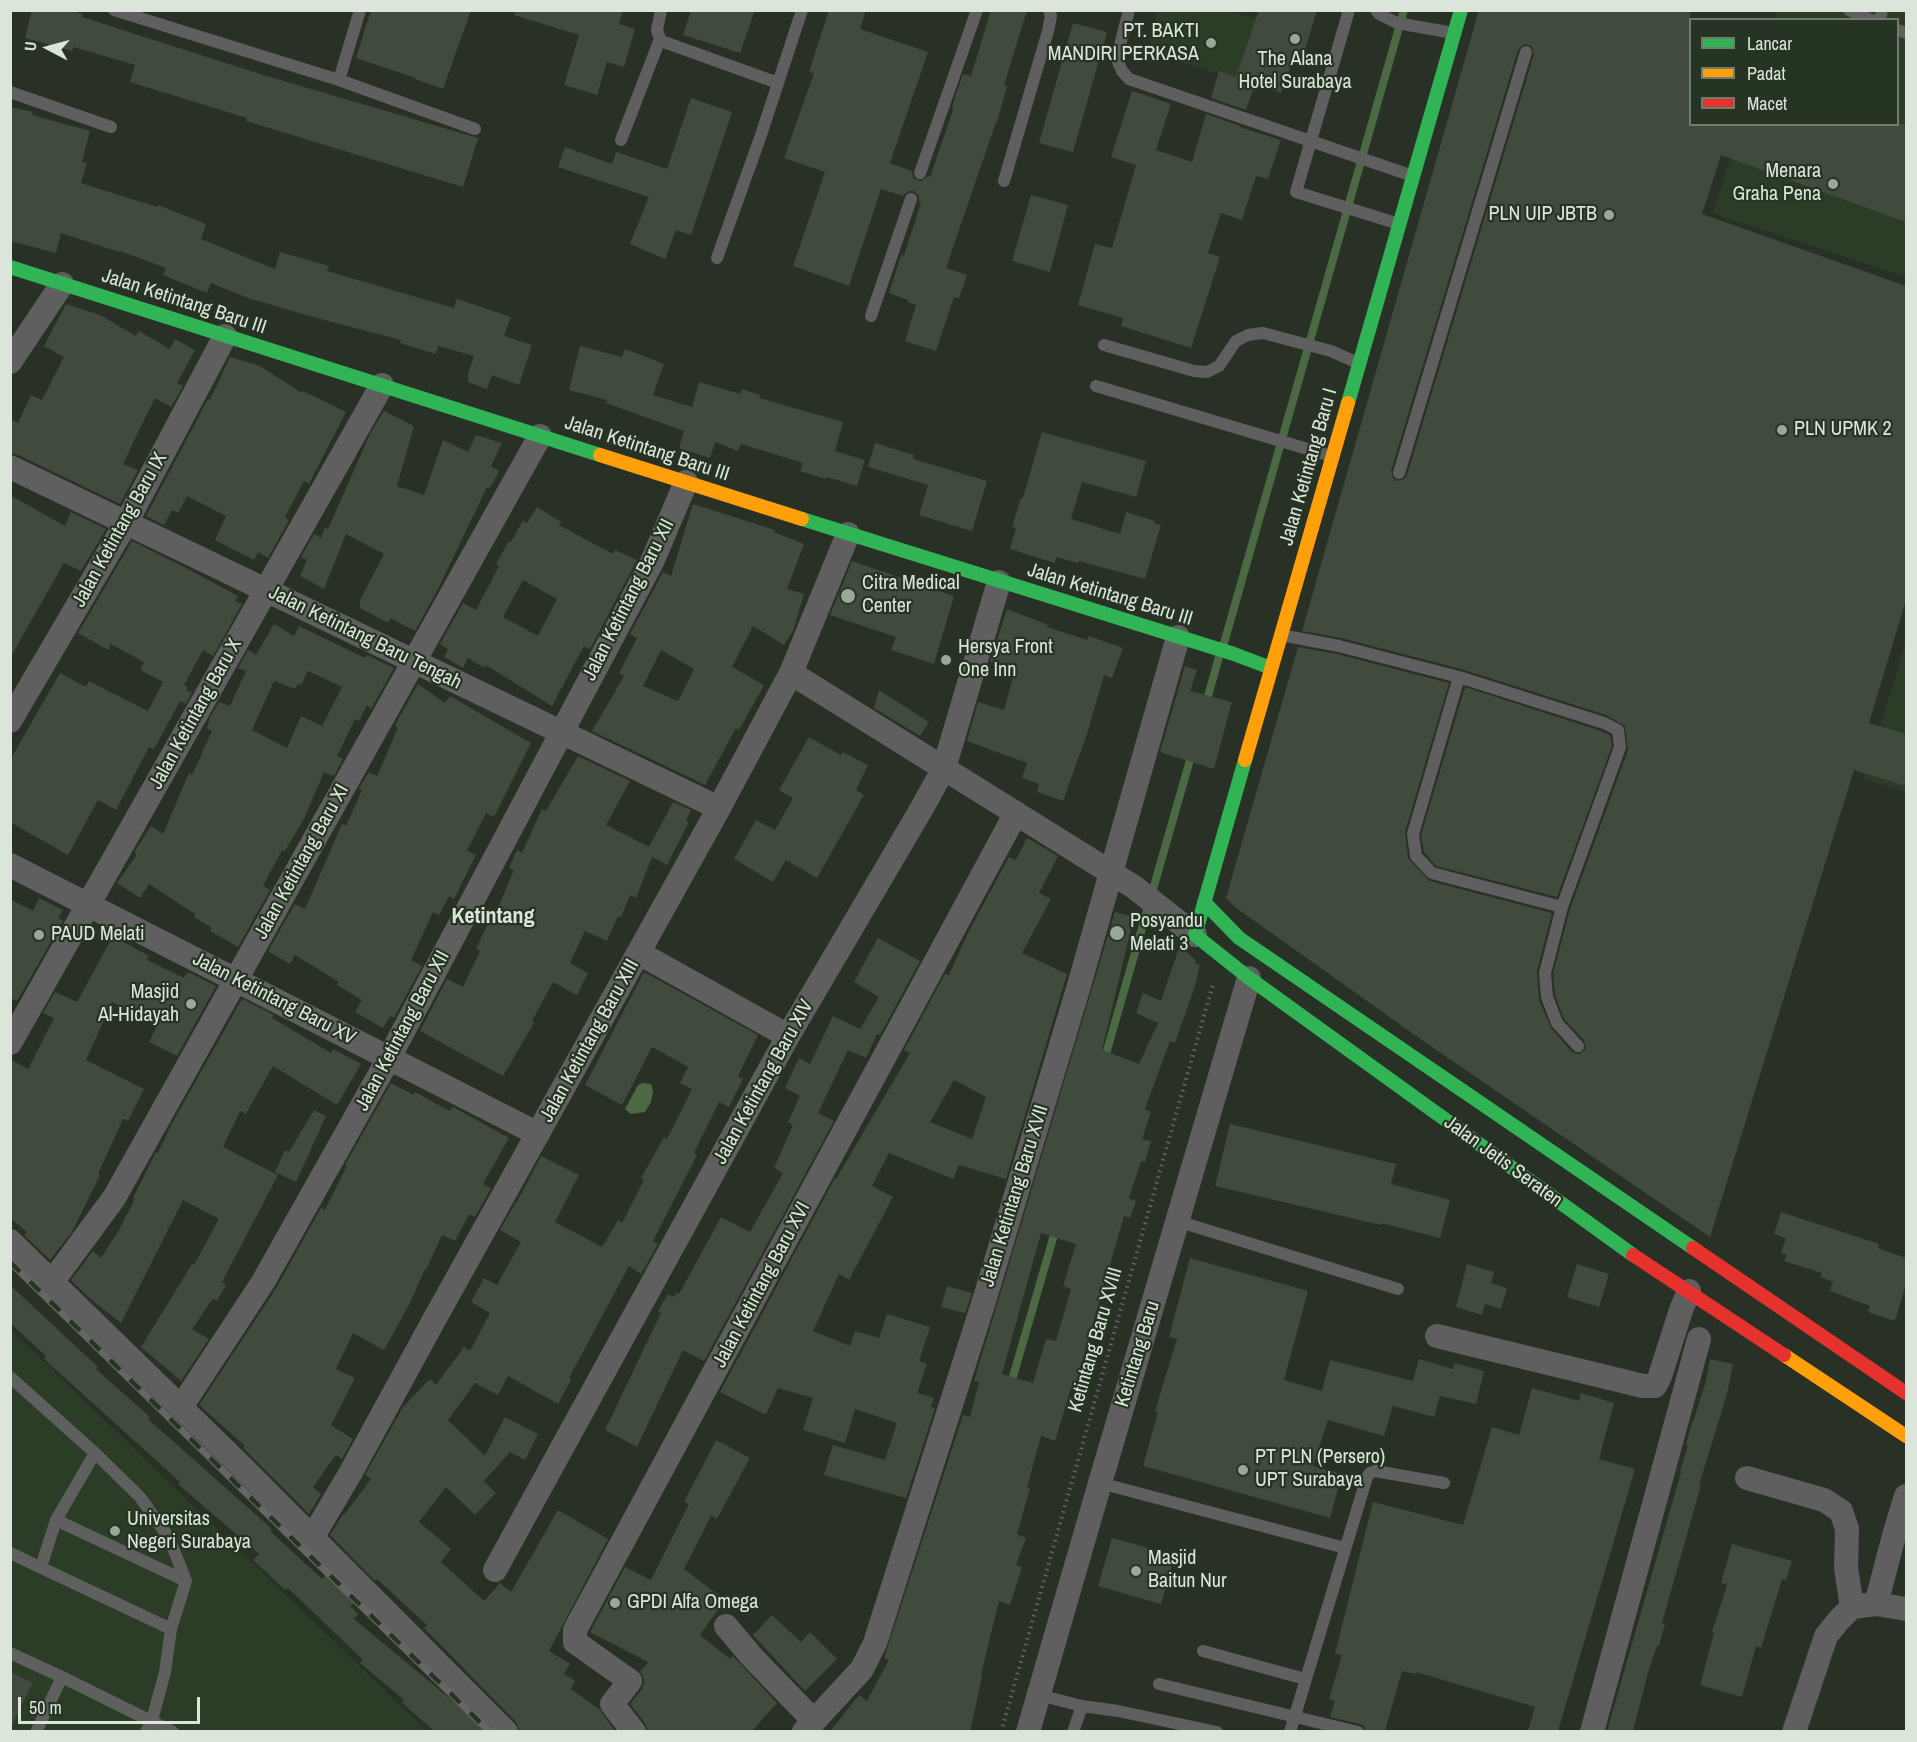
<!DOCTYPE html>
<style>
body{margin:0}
#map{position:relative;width:1917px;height:1742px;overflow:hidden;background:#293127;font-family:"Archivo Narrow",sans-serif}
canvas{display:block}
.frame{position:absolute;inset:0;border:12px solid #dce5da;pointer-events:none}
.legend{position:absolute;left:1689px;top:18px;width:210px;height:108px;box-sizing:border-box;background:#263523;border:2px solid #6f7b6c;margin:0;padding:8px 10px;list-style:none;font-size:18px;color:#dce5da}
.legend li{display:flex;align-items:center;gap:12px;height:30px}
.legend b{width:30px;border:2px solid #6f7b6c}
.north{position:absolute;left:18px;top:18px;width:60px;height:60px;-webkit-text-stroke:4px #263523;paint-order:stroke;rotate:276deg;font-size:16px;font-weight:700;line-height:24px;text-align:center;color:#dce5da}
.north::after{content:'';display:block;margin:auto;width:21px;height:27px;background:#dce5da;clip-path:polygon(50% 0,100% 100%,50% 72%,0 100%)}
.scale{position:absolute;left:18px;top:1697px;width:182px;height:27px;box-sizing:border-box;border:3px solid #dce5da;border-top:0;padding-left:8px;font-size:18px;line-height:21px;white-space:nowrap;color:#dce5da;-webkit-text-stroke:4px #263523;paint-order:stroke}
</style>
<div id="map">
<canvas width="1917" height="1742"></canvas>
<div class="frame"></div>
<ul class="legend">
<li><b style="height:8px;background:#30b455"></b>Lancar</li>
<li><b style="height:8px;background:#ff9f0a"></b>Padat</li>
<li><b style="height:8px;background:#e5322d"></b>Macet</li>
</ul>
<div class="north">U</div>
<div class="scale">50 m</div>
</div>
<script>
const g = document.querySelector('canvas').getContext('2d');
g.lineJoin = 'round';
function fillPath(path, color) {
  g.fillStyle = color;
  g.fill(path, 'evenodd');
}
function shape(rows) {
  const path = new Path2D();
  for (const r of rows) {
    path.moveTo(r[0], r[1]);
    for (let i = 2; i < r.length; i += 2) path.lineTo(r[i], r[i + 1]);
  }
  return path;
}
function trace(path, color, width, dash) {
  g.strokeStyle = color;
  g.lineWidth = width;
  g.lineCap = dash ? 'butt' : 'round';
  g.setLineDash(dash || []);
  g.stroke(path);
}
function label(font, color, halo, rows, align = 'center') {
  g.font = font + ' "Archivo Narrow",sans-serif';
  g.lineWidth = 4.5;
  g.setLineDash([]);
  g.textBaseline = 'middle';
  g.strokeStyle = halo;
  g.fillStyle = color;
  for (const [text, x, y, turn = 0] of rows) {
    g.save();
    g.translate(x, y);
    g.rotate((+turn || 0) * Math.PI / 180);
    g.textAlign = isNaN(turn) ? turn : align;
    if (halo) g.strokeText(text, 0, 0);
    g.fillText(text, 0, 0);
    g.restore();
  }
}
fillPath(shape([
 [1157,11,1227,11,1262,20,1248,83,1148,52],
 [1777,11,1906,11,1906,277,1713,213,1741,125,1898,124,1898,20,1774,19],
 [1906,641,1906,792,1864,779],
 [11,1330,427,1731,11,1731]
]), '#2c3d27');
fillPath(shape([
 [643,1083,651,1084,653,1091,651,1102,645,1112,631,1114,625,1109,638,1085]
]), '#4b6a43');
trace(shape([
 [1224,643,1404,10],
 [1206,703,1219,657],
 [1104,1061,1192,753],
 [1010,1387,1056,1228]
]), '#4b6a43', 8);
fillPath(shape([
 [32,10,69,10,82,14,82,17,260,74,478,138,463,187,246,121,247,118,130,82,135,65,74,47,72,51,25,38],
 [371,10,471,10,443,89,415,79,416,78,356,58],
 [515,10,623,10,619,24,635,29,624,67,607,62,597,95,564,85,579,35,514,15],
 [691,10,755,10,740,53,683,35],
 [829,10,866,10,860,29,928,52,890,163,912,171,913,178,921,181,928,176,930,177,953,110,952,110,954,100,963,74,971,76,991,10,1027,10,1004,85,1007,86,997,122,996,122,946,268,967,275,959,298,954,297,936,351,905,341,916,305,907,302,908,300,889,293,901,255,904,256,921,202,919,201,919,197,914,191,909,191,903,196,881,189,849,286,793,266,825,172,784,158,814,73,809,72],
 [1259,10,1317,10,1303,57,1296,51,1281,93,1255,84,1246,110,1211,98,1219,71,1236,77],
 [1479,10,1690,10,1690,124,1906,124,1906,222,1721,155,1702,214,1906,286,1906,600,1869,723,1906,734,1906,786,1854,770,1710,1237,1426,1043,1235,907,1226,898,1298,647,1337,654,1449,683,1405,832,1408,858,1430,881,1552,913,1537,971,1539,1000,1551,1028,1572,1052,1579,1054,1586,1049,1584,1040,1564,1019,1555,995,1553,974,1570,909,1628,750,1625,726,1606,715,1461,669,1341,638,1302,631],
 [1524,44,1532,46,1534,54,1407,475,1404,479,1397,481,1393,478,1391,471,1518,50],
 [1073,23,1107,32,1073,152,1039,143],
 [1132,91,1171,104,1156,150,1192,162,1206,114,1240,126,1240,127,1281,140,1268,179,1256,176,1242,220,1221,213,1208,253,1220,257,1191,348,1121,326,1123,318,1078,305,1095,244,1112,248,1136,165,1111,157],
 [691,98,732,112,691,235,676,230,665,259,630,244,649,197,558,167,565,147,612,164,616,152,667,169],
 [10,107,33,112,32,115,90,131,82,162,87,163,81,183,157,207,158,205,206,224,201,239,275,269,280,252,329,266,327,271,454,308,457,299,511,317,504,336,532,345,519,385,492,375,487,389,468,382,468,374,474,356,438,346,436,354,400,343,401,340,313,317,248,298,211,283,207,293,163,275,166,268,120,251,119,252,61,233,56,253,10,241],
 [1031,195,1068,205,1050,272,1012,261],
 [66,304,100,315,136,336,139,331,170,349,175,339,195,350,177,383,183,386,171,407,155,398,142,424,123,464,138,470,120,504,16,454,10,453,10,419,18,423,31,395,42,400,64,357,44,346],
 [580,346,622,357,625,349,664,364,653,395,692,407,699,382,740,394,742,389,760,395,759,398,843,422,835,451,865,460,857,486,827,477,826,479,800,471,803,463,741,444,738,451,715,442,710,458,679,448,684,431,606,403,607,400,569,390],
 [230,357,260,366,302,393,303,391,346,412,309,484,304,481,285,517,289,520,268,558,258,552,254,560,215,540,226,516,187,496,178,513,172,510,164,525,146,516,208,399,210,400],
 [384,411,414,426,397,486,424,495,443,440,468,452,476,435,502,443,491,466,499,471,490,488,487,487,439,587,415,631,390,618,388,623,360,608,360,600,384,554,346,534,324,589,300,576,307,560,301,557,314,534,321,538,325,528,328,529,370,434],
 [1042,432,1146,461,1136,497,1082,482,1071,519,1120,534,1126,512,1155,521,1154,523,1161,525,1145,579,1079,561,1078,563,1056,557,1055,563,1010,549,1016,528,1012,527,1021,498,1023,498],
 [875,443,914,455,913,459,987,481,972,531,919,515,928,485,868,467],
 [10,495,65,526,71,512,106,529,81,571,64,563,10,658],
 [693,504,775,530,774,532,804,544,787,589,804,594,793,631,784,645,753,626,732,667,764,685,739,730,736,728,705,785,592,731,624,676,619,673,637,638,630,634,663,572,671,576],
 [661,650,694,669,678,701,643,686],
 [537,507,561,522,559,525,613,554,615,550,637,560,590,649,584,646,552,706,486,665,484,668,468,658,463,668,444,657,448,649,440,644,463,603,476,610,499,566,496,564,509,541,511,542,523,520,527,523],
 [523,580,557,599,538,636,503,617],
 [132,541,184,567,238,596,235,601,242,604,213,656,203,650,184,685,188,687,186,690,192,692,186,704,180,701,154,749,149,747,116,810,98,800,68,855,10,822,10,760,60,673,86,687,89,681,148,711,163,682,140,670,144,662,111,644,108,650,78,633],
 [852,561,954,596,934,664,891,650,896,637,830,615],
 [1007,609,1048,625,1047,627,1087,640,1089,636,1123,648,1112,678,1104,675,1087,734,1063,801,1037,792,1039,784,1022,778,1027,763,967,741,978,702,1004,710,1015,669,990,662],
 [274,624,294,636,299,626,365,658,367,655,394,668,371,709,367,705,359,721,355,719,337,756,343,759,334,776,324,772,304,819,285,851,282,850,263,886,270,890,238,947,210,931,212,928,194,917,195,914,149,884,140,898,117,883,136,856,135,851,151,826,163,834,189,773,192,775,212,731,207,729,210,717,219,702,230,706,246,671,238,668,248,650,256,655],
 [308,671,342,687,322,726,301,716,287,748,252,730,274,681,295,689,298,684,301,685],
 [1185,666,1197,670,1190,691,1232,702,1214,769,1160,752],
 [418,684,445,703,450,696,531,743,494,817,486,813,467,851,476,855,454,899,449,896,439,915,433,912,411,960,422,966,394,1018,390,1016,383,1028,355,1012,362,1000,337,985,339,982,295,955,290,964,268,951,295,904,305,909,342,824,346,826,362,790,359,788,369,772,377,776,398,728,395,725],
 [1465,687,1601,731,1610,735,1612,746,1557,897,1436,866,1424,852,1421,835],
 [879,690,929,722,920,736,874,708],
 [809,737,841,755,843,752,868,765,856,790,864,795,817,878,786,860,773,882,734,859,756,820,775,830,793,798,779,790],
 [578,756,630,781,606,825,649,847,673,802,691,810,686,820,689,822,667,865,652,857,636,898,630,895,621,917,618,916,607,941,585,931,570,963,588,973,577,995,553,982,532,1021,534,1023,503,1076,420,1031,447,979,463,987,480,951,476,949,489,921,492,922,514,870,509,868,517,850,522,853,542,809,546,811],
 [1027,838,1058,856,1039,893,1051,899,1022,953,1067,974,1006,1179,959,1165,953,1179,889,1153,872,1186,893,1197,849,1280,839,1274,813,1331,850,1346,855,1331,879,1338,887,1314,930,1327,919,1361,927,1364,917,1393,934,1398,931,1407,935,1408,906,1498,824,1475,833,1445,885,1460,897,1423,855,1409,845,1443,803,1430,813,1398,778,1388,766,1415,720,1392,835,1178,836,1179,910,1053,904,1050,945,974,949,975,968,933,1009,857,1016,860],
 [954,1080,986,1097,972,1139,930,1122],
 [39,898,63,910,58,918,63,921,17,1001,10,998,10,899,33,911],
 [1115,912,1134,917,1102,1050,1139,1064,1158,1023,1136,1013,1143,993,1161,1001,1180,945,1196,961,1195,963,1200,965,1195,986,1175,1043,1170,1041,1145,1109,1151,1112,1142,1139,1151,1141,1145,1162,1141,1161,1129,1198,1136,1201,1130,1218,1124,1216,1074,1389,1071,1388,1055,1441,1041,1436,1027,1487,1030,1488,1017,1534,1026,1538,1016,1565,1022,1567,1010,1605,999,1601,983,1666,980,1686,970,1731,830,1731,859,1695,867,1701,889,1660,884,1658,963,1415,970,1417,979,1382,974,1381],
 [1041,1233,1076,1244,1063,1286,1071,1289,1056,1341,1046,1339,1033,1383,1002,1374],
 [113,936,149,956,147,960,184,978,188,972,216,986,177,1056,149,1042,158,1024,112,1002,86,1060,144,1089,128,1121,123,1119,98,1174,100,1175,72,1232,50,1260,24,1235,27,1232,10,1218,10,1059,28,1069,54,1018,43,1013,55,992,77,1002],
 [878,938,920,961,880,1035,877,1034,866,1058,848,1050,818,1113,834,1121,704,1361,683,1350,637,1447,605,1430,661,1313,658,1311,668,1294,674,1297,677,1292,679,1294,721,1217,750,1232,783,1173,774,1168,793,1125,788,1122,800,1096,785,1088,799,1058,810,1064,833,1016,860,1029,879,997,854,982],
 [644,972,758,1035,738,1076,743,1079,729,1107,719,1102,694,1153,697,1155,653,1241,658,1244,641,1274,629,1266,569,1378,571,1380,558,1404,508,1376,498,1395,475,1383,448,1420,485,1456,505,1417,538,1434,525,1460,510,1452,484,1481,496,1493,475,1515,446,1487,419,1522,451,1549,441,1562,484,1601,500,1583,511,1592,558,1510,608,1539,549,1651,570,1664,564,1674,575,1681,571,1689,599,1709,615,1731,520,1731,516,1722,424,1628,427,1625,377,1579,375,1581,330,1535,343,1514,344,1515,371,1479,365,1475,403,1407,430,1379,436,1385,464,1347,470,1351,490,1313,471,1302,484,1278,497,1285,521,1242,500,1230,516,1202,517,1202,541,1156,579,1175,555,1222,602,1247,618,1220,622,1223,644,1180,641,1178,664,1137,667,1139,692,1089,680,1083,688,1067,652,1047,622,1105,585,1085],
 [242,999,274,1015,272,1018,331,1053,333,1049,361,1064,337,1105,273,1066,246,1114,240,1111,223,1147,278,1175,222,1282,226,1285,217,1301,213,1299,192,1329,209,1339,181,1381,141,1347,192,1264,194,1265,219,1219,183,1200,121,1323,88,1297,71,1280,93,1251,101,1258,119,1230,135,1199,133,1198,156,1152,158,1153,170,1127],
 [391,1083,414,1095,415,1092,450,1111,453,1107,509,1138,484,1182,484,1185,491,1188,475,1217,469,1214,455,1241,442,1235,426,1270,425,1269,409,1305,384,1350,353,1333,336,1369,355,1378,331,1425,353,1439,342,1459,336,1455,313,1487,321,1494,309,1514,243,1448,245,1446,199,1405,275,1290,321,1208,325,1210,347,1165,345,1165],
 [314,1110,326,1116,296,1182,275,1172,285,1150,289,1152],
 [1230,1124,1396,1164,1391,1184,1450,1200,1440,1238,1381,1223,1381,1225,1215,1186],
 [1781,1212,1879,1244,1878,1248,1906,1258,1906,1284,1895,1321,1868,1312,1870,1306,1830,1291,1833,1282,1820,1277,1822,1273,1784,1261,1787,1255,1781,1253,1786,1238,1774,1234],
 [1190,1258,1308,1291,1284,1380,1322,1391,1330,1360,1413,1381,1419,1359,1453,1369,1455,1363,1484,1371,1476,1404,1440,1396,1434,1417,1393,1406,1384,1436,1328,1420,1313,1466,1342,1474,1330,1518,1143,1466,1158,1412,1155,1411,1177,1339,1169,1337],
 [1467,1264,1494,1272,1491,1283,1507,1288,1501,1309,1485,1304,1482,1315,1456,1307],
 [1577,1264,1609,1274,1599,1307,1567,1297],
 [10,1285,98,1367,96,1369,150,1417,148,1419,272,1529,270,1531,322,1579,328,1573,356,1601,350,1606,358,1614,354,1619,466,1712,485,1731,434,1731,402,1703,404,1700,360,1663,363,1660,288,1588,285,1590,253,1560,259,1554,178,1484,180,1482,44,1359,46,1356,10,1323],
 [947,1286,972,1293,965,1313,941,1307],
 [1710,1359,1733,1364,1727,1394,1699,1485,1701,1485,1662,1623,1665,1624,1659,1646,1657,1646,1649,1669,1633,1731,1607,1731,1681,1472,1680,1471,1688,1445,1686,1445,1692,1422,1693,1422,1706,1381],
 [1532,1388,1579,1401,1581,1393,1614,1403,1599,1459,1635,1469,1558,1731,1528,1731,1535,1707,1416,1672,1415,1674,1402,1671,1385,1731,1366,1731,1364,1726,1360,1724,1330,1717,1335,1701,1329,1699,1342,1655,1335,1654,1373,1502,1463,1525,1492,1427,1519,1435],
 [716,1440,750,1458,717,1519,711,1516,684,1569,725,1600,700,1635,730,1659,733,1656,777,1703,752,1731,648,1731,645,1723,630,1704,642,1689,644,1682,643,1676,640,1672,648,1662,590,1632,625,1567,651,1580,689,1504,684,1502],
 [1112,1538,1175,1555,1161,1604,1098,1586],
 [1732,1544,1792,1561,1786,1580,1782,1579,1761,1648,1756,1646,1742,1697,1700,1685,1714,1633,1712,1632,1727,1585,1721,1583],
 [772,1615,801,1642,810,1632,837,1659,805,1691,753,1635],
 [10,1672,33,1683,10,1728]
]), '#404a3d');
trace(shape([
 [1001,1732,1213,984]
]), '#656663', 4, [1.5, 4.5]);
trace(shape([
 [114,10,339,80,475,129],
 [661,10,657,30,660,39,664,42,778,83],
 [1129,10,1119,49,1118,62,1122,71,1129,79,1413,176],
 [1349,10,1296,192,1399,224],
 [1376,10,1379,14,1397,23,1453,33],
 [1849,10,1871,20],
 [1880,20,1882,10],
 [1898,30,1906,33],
 [339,80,360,10],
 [10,92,111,127],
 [621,140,660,39],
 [920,173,977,10],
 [1004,181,1048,31,1051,16,1049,10],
 [717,258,760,138,802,10],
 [871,316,911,199],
 [1104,345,1194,371,1207,372,1219,366,1236,341,1248,335,1263,333,1331,351,1358,363],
 [1096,386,1331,456],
 [1399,473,1526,52],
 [1281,635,1339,646,1459,677,1604,723,1618,730,1620,747,1562,907,1545,973,1547,997,1557,1023,1578,1046],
 [1459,677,1413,834,1416,856,1432,873,1562,907],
 [1177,1221,1398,1289],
 [10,1377,95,1453,140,1497,169,1538,186,1581,171,1629],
 [1100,1483,1345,1548],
 [56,1520,186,1581],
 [10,1553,171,1629,165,1672,152,1720,146,1732],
 [41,1567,56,1520,95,1453],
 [1203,1651,1305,1679],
 [10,1653,62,1677,36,1732],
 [62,1677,173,1732],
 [1159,1684,1358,1732],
 [1039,1695,1082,1706],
 [1073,1732,1082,1706,1118,1711,1217,1732],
 [1290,1732,1367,1477,1370,1473,1375,1471,1444,1483]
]), '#605f5f', 12);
trace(shape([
 [10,362,62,284],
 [10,467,719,808],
 [791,673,1134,887,1195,935],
 [10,721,126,523,225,336],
 [10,865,538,1134],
 [639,953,788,1036],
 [10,1043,382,385],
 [10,1241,238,1463,506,1732],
 [52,1282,114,1198,540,436],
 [1437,1336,1643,1386,1655,1386,1660,1376,1681,1310,1689,1291],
 [181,1407,263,1282,389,1058,652,562,686,482],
 [1747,1478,1824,1500,1841,1511,1847,1529,1846,1568,1852,1607],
 [312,1538,351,1472,434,1320,719,808,791,673,848,534],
 [495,1570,788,1036,922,808,944,768,999,582],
 [1876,1604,1895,1532,1906,1496],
 [726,1626,752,1657,814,1721],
 [634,1732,612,1704,630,1681,575,1642,575,1630,1016,813],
 [804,1732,862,1669,875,1643,984,1301,1078,989,1178,637],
 [1028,1732,1100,1483,1249,978],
 [1592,1732,1699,1339],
 [1794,1732,1826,1636,1839,1620,1852,1607,1876,1604,1906,1609]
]), '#605f5f', 24);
trace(shape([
 [10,267,600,455],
 [1348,403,1461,10],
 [802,519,1234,654,1271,668],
 [1245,760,1195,935,1249,978,1633,1255],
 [1204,902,1239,938,1693,1248]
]), '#30b455', 14);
trace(shape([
 [600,455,802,519],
 [1245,760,1348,403],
 [1784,1355,1906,1436]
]), '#ff9f0a', 14);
trace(shape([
 [1693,1248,1906,1393],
 [1633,1255,1784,1355]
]), '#e5322d', 14);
const rail = shape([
 [10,1262,490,1732]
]);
trace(rail, '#656763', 7);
trace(rail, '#263523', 4.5, [14]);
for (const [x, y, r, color] of [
 [1295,39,6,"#9da69b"],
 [1211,43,6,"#9da69b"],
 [1833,184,6,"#9da69b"],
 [1609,215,6,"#9da69b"],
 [1782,430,6,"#9da69b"],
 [848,596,8,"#9da69b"],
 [946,660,6,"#9da69b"],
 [1117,933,8,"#9da69b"],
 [39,935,6,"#9da69b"],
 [191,1004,6,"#9da69b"],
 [1243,1470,6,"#9da69b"],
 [115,1531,6,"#9da69b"],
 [1136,1571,6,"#9da69b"],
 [615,1603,6,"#9da69b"]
]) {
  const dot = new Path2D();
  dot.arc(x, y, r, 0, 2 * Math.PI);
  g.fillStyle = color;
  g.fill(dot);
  trace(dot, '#263523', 2);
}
label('20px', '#dce5da', '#263523', [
 ["PT. BAKTI",1199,32,"right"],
 ["MANDIRI PERKASA",1199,55,"right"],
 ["The Alana",1295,60,"center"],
 ["Hotel Surabaya",1295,83,"center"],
 ["Menara",1821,172,"right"],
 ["Graha Pena",1821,195,"right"],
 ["PLN UIP JBTB",1597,215,"right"],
 ["PLN UPMK 2",1794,430],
 ["Citra Medical",862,584],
 ["Center",862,607],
 ["Hersya Front",958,648],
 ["One Inn",958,671],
 ["Posyandu",1130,922],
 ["Melati 3",1130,945],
 ["PAUD Melati",51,935],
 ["Masjid",179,993,"right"],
 ["Al-Hidayah",179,1016,"right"],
 ["PT PLN (Persero)",1255,1458],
 ["UPT Surabaya",1255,1481],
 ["Universitas",127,1520],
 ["Negeri Surabaya",127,1543],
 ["Masjid",1148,1559],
 ["Baitun Nur",1148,1582],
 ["GPDI Alfa Omega",627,1603]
], 'left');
label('20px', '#dce5da', '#263523', [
 ["Jalan Ketintang Baru III",184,302,18],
 ["Jalan Ketintang Baru III",647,449,18],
 ["Jalan Ketintang Baru I",1309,467,-74],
 ["Jalan Ketintang Baru IX",120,530,-61],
 ["Jalan Ketintang Baru III",1110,595,17],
 ["Jalan Ketintang Baru XII",629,600,-63],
 ["Jalan Ketintang Baru Tengah",365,638,26],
 ["Jalan Ketintang Baru X",196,714,-61],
 ["Jalan Ketintang Baru XI",302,862,-61],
 ["Jalan Ketintang Baru XV",274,999,27],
 ["Jalan Ketintang Baru XII",403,1031,-62],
 ["Jalan Ketintang Baru XIII",590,1041,-61],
 ["Jalan Ketintang Baru XIV",764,1082,-61],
 ["Jalan Jetis Seraten",1503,1162,36],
 ["Jalan Ketintang Baru XVII",1015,1196,-73],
 ["Jalan Ketintang Baru XVI",762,1285,-62],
 ["Ketintang Baru XVIII",1096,1340,-74],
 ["Ketintang Baru",1138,1354,-73]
]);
label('bold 22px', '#dce5da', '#263523', [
 ["Ketintang",493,917]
]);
</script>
